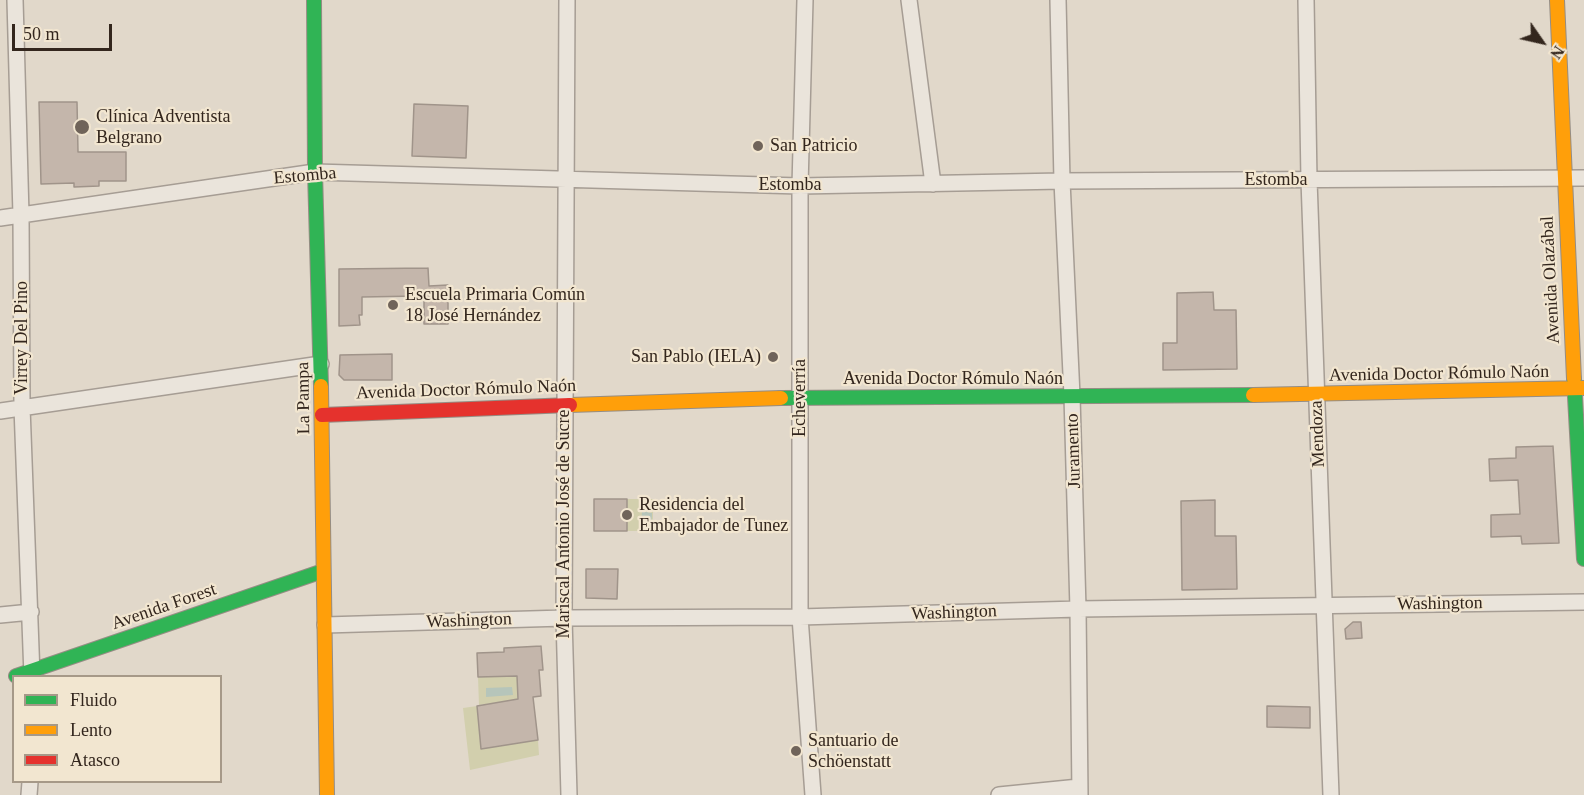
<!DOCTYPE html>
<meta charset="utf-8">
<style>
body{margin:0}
#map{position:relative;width:1584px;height:795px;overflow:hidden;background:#e1d8ca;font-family:Georgia,serif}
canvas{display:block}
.legend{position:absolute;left:12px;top:675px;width:210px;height:108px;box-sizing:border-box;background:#f2e6d0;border:2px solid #a69988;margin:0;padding:8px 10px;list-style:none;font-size:18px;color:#33261d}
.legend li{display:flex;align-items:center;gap:12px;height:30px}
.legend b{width:30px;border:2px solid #a69988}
.north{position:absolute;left:1512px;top:12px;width:60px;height:60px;-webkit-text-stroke:4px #f2e6d0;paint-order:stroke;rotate:124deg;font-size:16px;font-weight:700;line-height:24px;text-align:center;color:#33261d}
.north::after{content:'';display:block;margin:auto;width:21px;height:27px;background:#33261d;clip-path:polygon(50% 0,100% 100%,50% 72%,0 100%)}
.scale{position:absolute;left:12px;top:24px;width:100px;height:27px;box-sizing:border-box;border:3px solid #33261d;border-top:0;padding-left:8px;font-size:18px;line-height:21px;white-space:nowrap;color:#33261d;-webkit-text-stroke:4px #f2e6d0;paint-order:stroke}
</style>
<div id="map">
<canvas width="1584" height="795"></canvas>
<ul class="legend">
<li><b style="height:8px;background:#30b455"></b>Fluido</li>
<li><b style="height:8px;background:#ff9f0a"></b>Lento</li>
<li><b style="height:8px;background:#e5322d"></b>Atasco</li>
</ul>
<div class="north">N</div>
<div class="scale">50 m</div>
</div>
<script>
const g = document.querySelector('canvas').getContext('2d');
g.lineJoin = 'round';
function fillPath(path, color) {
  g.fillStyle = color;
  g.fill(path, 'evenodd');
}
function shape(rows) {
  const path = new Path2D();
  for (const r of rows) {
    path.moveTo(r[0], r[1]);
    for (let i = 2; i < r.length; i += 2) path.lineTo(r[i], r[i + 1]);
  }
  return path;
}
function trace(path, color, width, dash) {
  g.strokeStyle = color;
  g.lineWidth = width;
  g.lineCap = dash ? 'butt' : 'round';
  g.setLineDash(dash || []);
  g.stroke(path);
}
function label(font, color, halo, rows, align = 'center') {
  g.font = font + ' Georgia,serif';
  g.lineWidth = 4.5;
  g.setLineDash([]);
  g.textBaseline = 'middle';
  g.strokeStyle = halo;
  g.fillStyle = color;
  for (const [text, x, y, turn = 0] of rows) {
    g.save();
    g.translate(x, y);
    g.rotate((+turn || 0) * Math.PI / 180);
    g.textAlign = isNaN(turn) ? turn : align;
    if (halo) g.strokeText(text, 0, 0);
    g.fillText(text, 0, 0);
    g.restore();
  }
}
fillPath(shape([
 [627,499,653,499,653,531,627,531],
 [517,676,521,699,479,705,478,677],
 [477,706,481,749,538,740,539,755,470,770,463,708]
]), '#d2cfad');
fillPath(shape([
 [642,511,652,513,651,529,641,529],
 [512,687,513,695,486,697,486,688]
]), '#b6c5ba');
const building = shape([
 [39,102,77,102,78,152,126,152,126,181,99,181,99,186,74,187,74,183,41,184,39,102],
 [414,104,468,106,466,158,412,156,414,104],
 [428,268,429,286,448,285,448,324,424,324,424,298,419,298,418,296,362,297,362,315,359,315,360,325,339,326,339,269,428,268],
 [1213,292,1214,310,1236,310,1237,369,1163,370,1163,343,1177,343,1177,293,1213,292],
 [392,354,392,380,344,380,339,375,340,355,392,354],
 [1553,446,1559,543,1522,544,1521,536,1491,537,1491,515,1520,514,1518,480,1490,481,1489,459,1516,458,1516,447,1553,446],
 [594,499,627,499,627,531,594,531,594,499],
 [1215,500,1215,536,1236,536,1237,589,1182,590,1181,501,1215,500],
 [586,569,618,569,617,599,586,598,586,569],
 [1353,622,1361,622,1362,638,1346,639,1345,629,1353,622],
 [541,646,543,670,539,670,541,696,533,697,538,740,481,749,477,706,518,699,517,676,478,677,477,653,504,652,504,648,541,646],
 [1267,706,1310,707,1310,728,1267,727,1267,706]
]);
fillPath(building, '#c4b6ab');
trace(building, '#a0948a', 1.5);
const street = shape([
 [15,0,21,215,22,407,32,676],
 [567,0,564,618,569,795],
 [805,0,800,186,800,617,813,795],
 [909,0,933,184],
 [1058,0,1062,181,1072,396,1078,609,1080,795],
 [1306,0,1309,180,1331,795],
 [0,218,315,172,800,186,1062,181,1584,178],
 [0,411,321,364],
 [0,615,31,612],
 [325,625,564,618,800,617,1078,609,1584,602],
 [29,795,30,782],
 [999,795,1079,787]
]);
const fast = shape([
 [314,0,315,172,321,386],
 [1574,379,1584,559],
 [781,398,1253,395],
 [16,676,323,571]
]);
const slow = shape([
 [1557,0,1574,379],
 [321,386,327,795],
 [1253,395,1584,388],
 [570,405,781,398]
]);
const jam = shape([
 [322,415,570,405]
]);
trace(street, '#a69d94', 18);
trace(fast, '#958d84', 16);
trace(slow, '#958d84', 16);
trace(jam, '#958d84', 16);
trace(street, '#eae4db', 15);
trace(fast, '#30b455', 14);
trace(slow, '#ff9f0a', 14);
trace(jam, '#e5322d', 14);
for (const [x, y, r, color] of [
 [82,127,8,"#70645a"],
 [758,146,6,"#70645a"],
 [393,305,6,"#70645a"],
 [773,357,6,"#70645a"],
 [627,515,6,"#70645a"],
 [796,751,6,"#70645a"]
]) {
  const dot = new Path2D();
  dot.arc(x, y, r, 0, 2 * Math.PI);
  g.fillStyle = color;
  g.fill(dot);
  trace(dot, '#f2e6d0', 2);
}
label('18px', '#33261d', '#f2e6d0', [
 ["Clínica Adventista",96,117],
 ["Belgrano",96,138],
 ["San Patricio",770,146],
 ["Escuela Primaria Común",405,295],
 ["18 José Hernández",405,316],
 ["San Pablo (IELA)",761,357,"right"],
 ["Residencia del",639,505],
 ["Embajador de Tunez",639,526],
 ["Santuario de",808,741],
 ["Schöenstatt",808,762]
], 'left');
label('18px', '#33261d', '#f2e6d0', [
 ["Estomba",305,176,-5],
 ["Estomba",1276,180],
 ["Estomba",790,185],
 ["Avenida Olazábal",1551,280,-93],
 ["Virrey Del Pino",22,338,-90],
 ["Avenida Doctor Rómulo Naón",1439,374,-1],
 ["Avenida Doctor Rómulo Naón",953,379],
 ["Avenida Doctor Rómulo Naón",466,390,-2],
 ["La Pampa",304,398,-91],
 ["Echeverría",800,398,-90],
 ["Mendoza",1318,434,-92],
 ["Juramento",1074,451,-92],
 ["Mariscal Antonio José de Sucre",564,524,-90],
 ["Washington",1440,604,-1],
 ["Avenida Forest",164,607,-19],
 ["Washington",954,613,-2],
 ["Washington",469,621,-2]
]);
</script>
